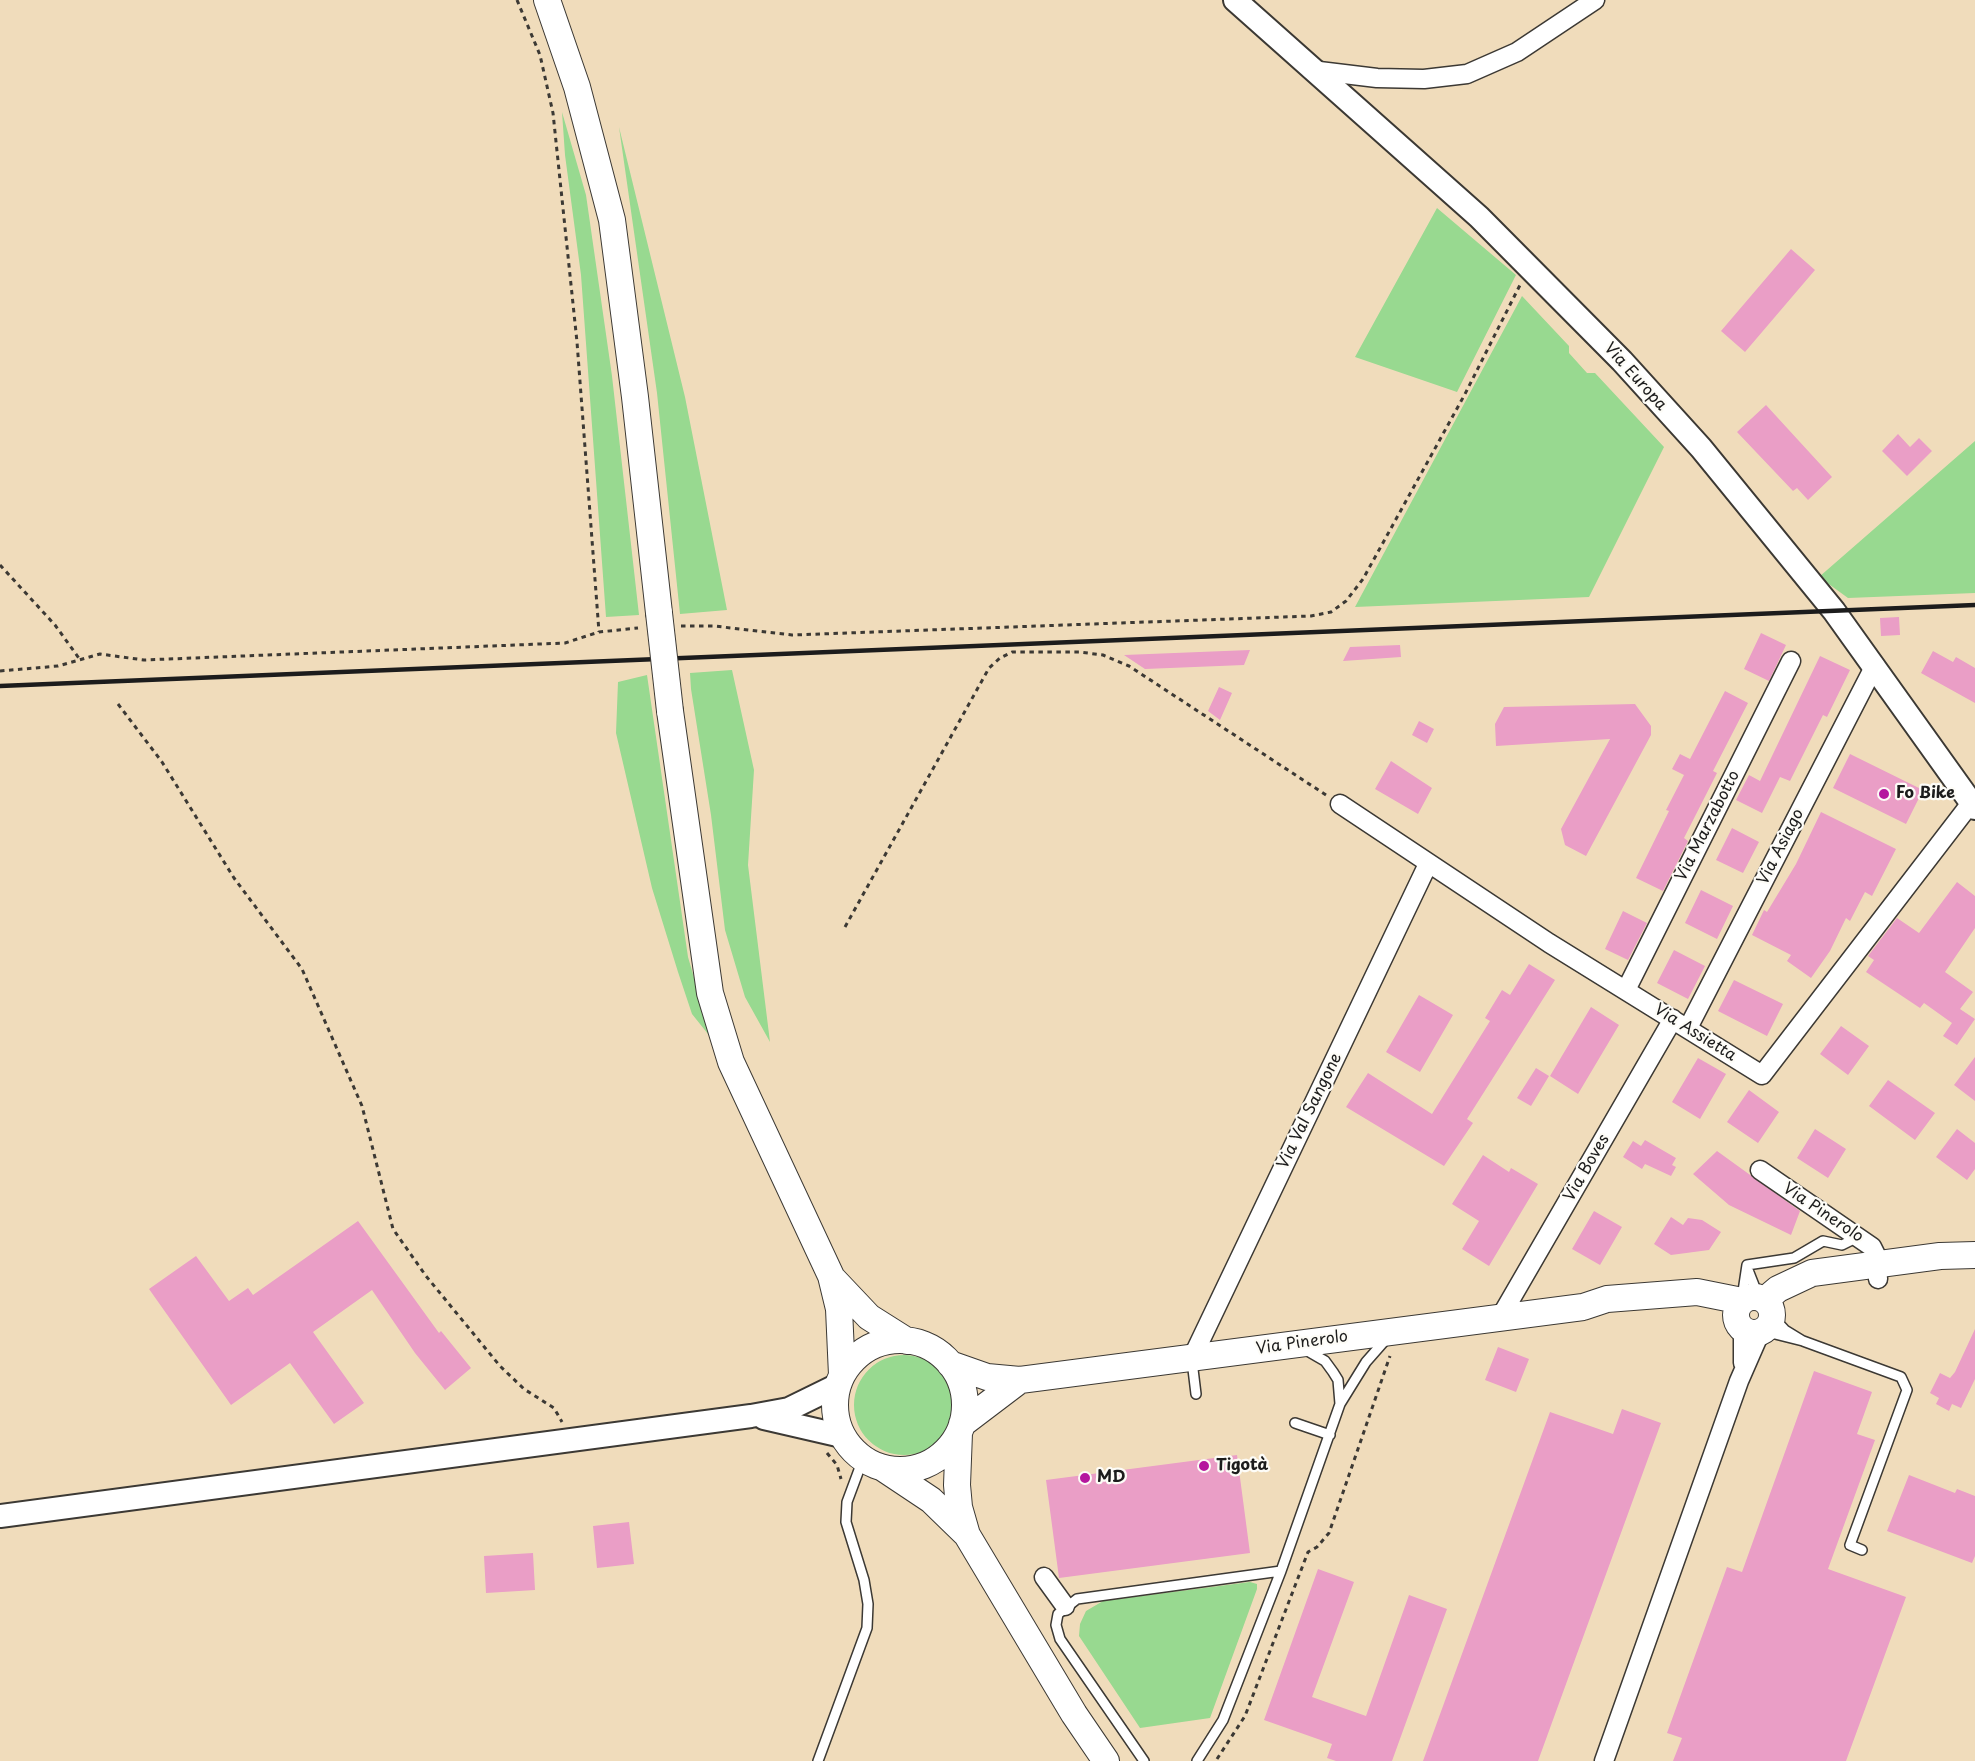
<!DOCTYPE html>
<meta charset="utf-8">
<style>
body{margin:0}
canvas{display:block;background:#f0dcbb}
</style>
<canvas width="1975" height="1761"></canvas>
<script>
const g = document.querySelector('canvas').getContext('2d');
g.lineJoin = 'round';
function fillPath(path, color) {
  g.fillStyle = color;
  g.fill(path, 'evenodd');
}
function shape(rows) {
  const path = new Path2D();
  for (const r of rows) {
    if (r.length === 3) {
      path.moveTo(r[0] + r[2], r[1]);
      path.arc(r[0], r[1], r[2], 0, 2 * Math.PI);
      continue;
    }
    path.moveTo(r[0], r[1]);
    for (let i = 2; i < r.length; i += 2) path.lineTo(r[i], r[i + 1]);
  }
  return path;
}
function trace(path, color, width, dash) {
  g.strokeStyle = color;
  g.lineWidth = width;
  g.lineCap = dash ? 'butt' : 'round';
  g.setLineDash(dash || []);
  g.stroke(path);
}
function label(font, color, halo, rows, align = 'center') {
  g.font = font + ' "Playpen Sans",sans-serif';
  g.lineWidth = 4.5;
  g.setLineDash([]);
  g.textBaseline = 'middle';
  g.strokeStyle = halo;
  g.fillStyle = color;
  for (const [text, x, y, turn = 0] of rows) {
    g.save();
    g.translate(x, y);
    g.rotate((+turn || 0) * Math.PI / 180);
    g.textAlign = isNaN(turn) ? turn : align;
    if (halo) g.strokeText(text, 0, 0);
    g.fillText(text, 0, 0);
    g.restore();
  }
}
fillPath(shape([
 [562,112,586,195,612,376,639,615,606,617,581,275,565,155],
 [619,127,685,397,727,610,680,614,657,393],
 [1437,208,1516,275,1457,392,1355,357],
 [1522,296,1569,346,1569,353,1587,373,1595,373,1664,447,1589,597,1355,607],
 [1975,441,1975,593,1848,598,1819,577],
 [732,670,754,770,748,865,770,1042,745,997,725,930,711,815,691,689,690,673],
 [647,675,688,957,712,1039,692,1014,678,972,652,888,616,733,618,682],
 [904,1405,50],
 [1250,1582,1257,1584,1257,1589,1210,1718,1140,1728,1079,1636,1080,1624,1086,1611,1103,1601]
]), '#98d990');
fillPath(shape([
 [1791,249,1815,270,1745,352,1721,331],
 [1766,405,1832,477,1808,500,1797,488,1793,491,1737,432],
 [1898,434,1910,447,1919,438,1932,451,1907,476,1882,451],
 [1899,617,1900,635,1881,636,1880,618],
 [1761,633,1786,645,1769,681,1744,669],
 [1400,645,1401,657,1343,661,1350,647],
 [1250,650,1244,665,1145,669,1124,655],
 [1933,651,1953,662,1956,657,1975,668,1975,703,1921,673],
 [1820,656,1850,670,1827,717,1823,715,1790,781,1780,777,1762,813,1736,800,1749,775,1760,781],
 [1219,687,1232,693,1220,720,1208,711],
 [1725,691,1748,703,1713,771,1717,773,1684,838,1688,841,1663,891,1636,878,1669,811,1666,810,1684,775,1672,769,1680,754,1690,759],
 [1635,704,1651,726,1651,735,1586,856,1565,845,1561,829,1610,739,1496,746,1495,724,1504,707],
 [1419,721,1434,729,1427,743,1412,735],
 [1850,754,1923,790,1906,824,1833,788],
 [1391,761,1432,788,1418,814,1375,789],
 [1821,812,1896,849,1872,896,1865,892,1850,921,1846,918,1830,951,1811,978,1787,961,1791,955,1752,935,1764,910,1767,912,1796,864],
 [1732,828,1759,842,1743,873,1716,860],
 [1957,882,1975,896,1975,928,1945,972,1973,992,1960,1009,1975,1019,1957,1045,1943,1036,1952,1023,1924,1003,1920,1008,1866,972,1874,960,1868,956,1897,918,1919,933],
 [1701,890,1733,906,1717,939,1685,923],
 [1623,911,1647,923,1628,960,1605,949],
 [1674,950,1705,966,1688,999,1657,983],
 [1529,964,1555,980,1467,1119,1473,1123,1444,1166,1346,1107,1368,1073,1432,1114,1490,1021,1485,1018,1502,990,1510,995],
 [1734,980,1783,1004,1767,1036,1718,1011],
 [1419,995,1453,1015,1420,1072,1386,1052],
 [1591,1007,1619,1025,1578,1094,1550,1076],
 [1841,1026,1869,1046,1848,1075,1820,1054],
 [1975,1057,1975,1101,1954,1085],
 [1698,1058,1726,1074,1700,1119,1672,1102],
 [1536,1068,1549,1076,1531,1106,1517,1098],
 [1888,1080,1935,1113,1915,1140,1869,1106],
 [1749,1090,1779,1112,1758,1143,1727,1122],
 [1815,1129,1846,1149,1828,1178,1797,1158],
 [1957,1129,1975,1143,1975,1169,1967,1180,1936,1157],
 [1645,1140,1676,1158,1672,1165,1676,1167,1671,1176,1645,1164,1642,1169,1623,1157,1633,1141,1641,1146],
 [1717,1151,1800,1211,1791,1235,1729,1205,1693,1174],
 [1483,1155,1509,1172,1511,1168,1538,1184,1489,1266,1462,1249,1479,1221,1452,1204],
 [1594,1211,1622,1227,1600,1265,1572,1249],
 [1671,1217,1683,1225,1688,1218,1702,1220,1721,1232,1709,1250,1671,1255,1654,1244],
 [358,1221,439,1333,441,1331,471,1368,445,1390,415,1353,372,1290,313,1332,364,1403,334,1424,290,1363,231,1405,149,1289,196,1256,229,1301,248,1288,253,1295],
 [1975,1329,1975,1379,1961,1408,1952,1404,1949,1411,1936,1404,1939,1398,1930,1393,1940,1373,1950,1378,1955,1372],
 [1498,1347,1529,1359,1516,1392,1485,1380],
 [1814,1371,1872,1392,1857,1434,1875,1440,1828,1569,1906,1597,1846,1761,1673,1761,1682,1738,1667,1733,1727,1567,1742,1572],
 [1622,1409,1661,1423,1538,1761,1423,1761,1550,1412,1613,1434],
 [1237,1455,1250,1553,1059,1578,1046,1480],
 [1909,1475,1955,1493,1957,1489,1975,1496,1975,1556,1972,1563,1887,1531],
 [629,1522,634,1564,597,1568,593,1526],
 [533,1553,535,1590,486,1593,484,1556],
 [1318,1569,1354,1582,1312,1697,1366,1716,1409,1595,1447,1609,1392,1761,1336,1761,1327,1758,1332,1744,1264,1720]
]), '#ea9ec6');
const service = shape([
 [1747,1265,1794,1258,1823,1241,1842,1245,1850,1241,1854,1233],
 [1748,1270,1759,1298],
 [1742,1298,1747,1265],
 [1763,1331,1803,1341,1785,1330,1772,1316],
 [1803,1341,1901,1377,1907,1390,1850,1545,1862,1550],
 [1306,1350,1325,1361,1333,1372,1338,1380,1340,1404,1366,1362,1388,1337],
 [1192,1361,1196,1394],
 [1295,1423,1330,1435],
 [818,1761,867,1628,868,1604,864,1580,846,1522,847,1502,863,1459],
 [1144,1761,1060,1639,1056,1625,1058,1614,1077,1599,1281,1571],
 [1197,1761,1223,1720,1281,1571,1340,1404]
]);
const minor = shape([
 [1311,70,1377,78,1424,79,1467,74,1517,52,1595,0],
 [1340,804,1549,943,1762,1075,1971,803],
 [1626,990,1791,661],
 [1688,1028,1875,665],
 [1760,1170,1872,1247,1876,1255,1878,1279],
 [1501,1316,1673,1019],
 [1743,1330,1743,1363],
 [1192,1358,1428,864],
 [1044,1577,1065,1606],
 [1604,1761,1739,1381,1760,1333]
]);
const tertiary = shape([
 [1235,0,1479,217,1622,361,1701,448,1834,611,1975,808],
 [764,1418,842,1436],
 [0,1516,751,1416,789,1409,838,1385]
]);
const secondary = shape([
 [547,0,577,87,612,220,635,397,659,613],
 [670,711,710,993,731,1062,831,1276,839,1309,842,1375],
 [834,1280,869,1317,907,1341],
 [1754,1315,18],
 [1765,1300,1778,1289,1812,1273,1940,1256,1975,1255],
 [900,1405,65],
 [950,1364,987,1377,1020,1380,1583,1307,1607,1299,1697,1292,1742,1301],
 [962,1424,1020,1380],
 [959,1433,957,1485,959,1507,967,1535,1074,1714,1106,1761],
 [883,1468,931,1500,967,1535]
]);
trace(service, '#3c3934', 12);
trace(minor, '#3c3934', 21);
trace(tertiary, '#3c3934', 26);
trace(secondary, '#3c3934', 28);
trace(shape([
 [517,0,540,55,553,113,577,342,599,632],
 [0,565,55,625,81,661],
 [681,626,714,626,792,635,1311,616,1331,612,1346,601,1363,579,1465,394,1520,285],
 [0,671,58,666,100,654,144,660,565,643,599,632,638,628],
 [118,704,162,762,234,878,302,969,362,1106,393,1229,426,1276,500,1366,524,1389,554,1408,562,1422],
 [845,927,989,668,1000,658,1012,652,1079,652,1103,655,1129,666,1326,795],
 [827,1453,837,1465,841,1479],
 [1217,1759,1245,1716,1308,1552,1317,1547,1329,1533,1390,1356]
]), '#3c3934', 3, [4.5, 4.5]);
trace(service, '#fff', 9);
trace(minor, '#fff', 18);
trace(tertiary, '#fff', 22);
trace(secondary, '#fff', 26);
trace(shape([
 [0,686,1975,605]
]), '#1c1c1c', 4.5);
const secondaryBridge = shape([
 [659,613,670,711]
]);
trace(secondaryBridge, '#3c3934', 28, []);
trace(secondaryBridge, '#fff', 26);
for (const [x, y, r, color] of [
 [1884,794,6,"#b5179e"],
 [1204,1466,6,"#b5179e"],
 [1085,1478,6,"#b5179e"]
]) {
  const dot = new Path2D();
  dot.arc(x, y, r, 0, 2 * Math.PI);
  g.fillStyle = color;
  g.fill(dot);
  trace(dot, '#fdfcf7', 2);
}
label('16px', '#1c1c1c', '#fdfcf7', [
 ["Via Europa",1635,377,48],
 ["Via Marzabotto",1708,826,-63],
 ["Via Asiago",1781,847,-63],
 ["Via Assietta",1695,1033,32],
 ["Via Val Sangone",1310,1111,-64],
 ["Via Boves",1587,1168,-60],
 ["Via Pinerolo",1823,1213,34],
 ["Via Pinerolo",1302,1343,-8]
]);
label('bold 16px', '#1c1c1c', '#fdfcf7', [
 ["Fo Bike",1896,794],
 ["Tigotà",1216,1466],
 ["MD",1097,1478]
], 'left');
</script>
